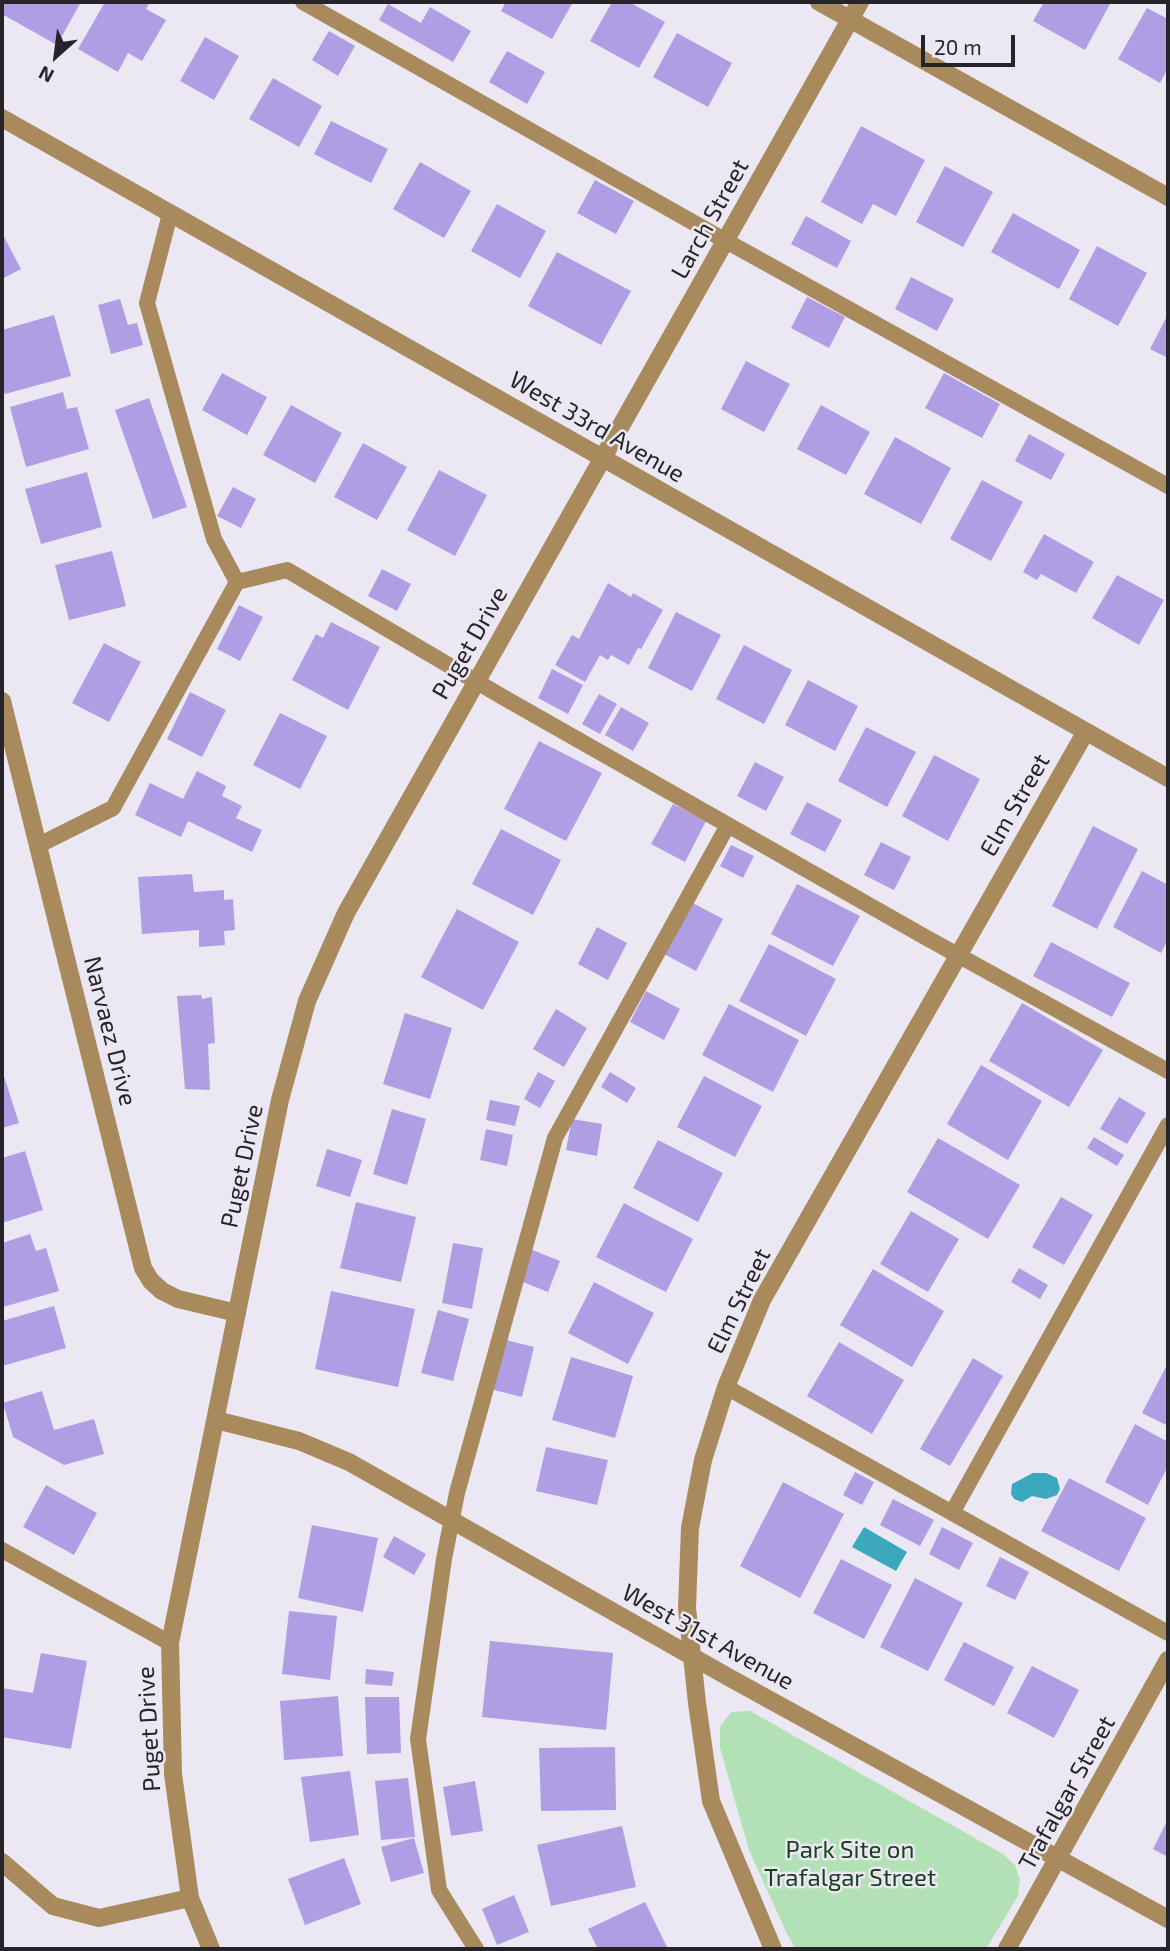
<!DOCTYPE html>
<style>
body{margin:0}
#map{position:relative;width:1170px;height:1951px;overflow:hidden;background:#ebe8f3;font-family:"Exo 2",sans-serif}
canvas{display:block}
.frame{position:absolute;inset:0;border:4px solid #252428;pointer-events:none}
.north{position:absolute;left:21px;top:21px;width:70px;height:70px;-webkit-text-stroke:5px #ebe8f3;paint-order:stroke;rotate:208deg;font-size:19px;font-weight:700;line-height:28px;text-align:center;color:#252428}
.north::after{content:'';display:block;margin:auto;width:24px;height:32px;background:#252428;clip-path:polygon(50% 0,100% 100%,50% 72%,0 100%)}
.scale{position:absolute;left:921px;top:35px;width:94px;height:32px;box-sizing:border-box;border:4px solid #252428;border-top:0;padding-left:9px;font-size:21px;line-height:24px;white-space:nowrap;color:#252428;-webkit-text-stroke:5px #ebe8f3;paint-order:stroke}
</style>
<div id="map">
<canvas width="1170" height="1951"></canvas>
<div class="frame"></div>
<div class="north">N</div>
<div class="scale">20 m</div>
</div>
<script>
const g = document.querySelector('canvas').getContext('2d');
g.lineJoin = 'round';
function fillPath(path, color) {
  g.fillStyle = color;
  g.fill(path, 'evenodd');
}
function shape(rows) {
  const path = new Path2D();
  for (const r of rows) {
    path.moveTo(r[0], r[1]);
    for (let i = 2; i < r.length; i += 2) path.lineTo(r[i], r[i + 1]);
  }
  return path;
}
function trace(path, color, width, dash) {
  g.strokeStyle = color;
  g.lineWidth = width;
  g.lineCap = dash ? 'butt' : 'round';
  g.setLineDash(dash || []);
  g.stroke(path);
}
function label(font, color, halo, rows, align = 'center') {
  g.font = font + ' "Exo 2",sans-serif';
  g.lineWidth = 5;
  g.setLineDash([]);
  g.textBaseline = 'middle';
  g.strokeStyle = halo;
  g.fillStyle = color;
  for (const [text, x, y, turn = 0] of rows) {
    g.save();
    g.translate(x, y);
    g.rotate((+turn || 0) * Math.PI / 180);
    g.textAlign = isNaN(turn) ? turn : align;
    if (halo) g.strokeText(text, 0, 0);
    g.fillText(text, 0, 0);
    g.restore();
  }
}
fillPath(shape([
 [750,1711,1003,1854,1015,1865,1020,1880,1018,1896,986,1949,796,1949,787,1934,749,1850,720,1748,720,1727,731,1712]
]), '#b1e1b5');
fillPath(shape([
 [1033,1473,1046,1473,1057,1478,1060,1489,1057,1495,1046,1499,1032,1496,1022,1502,1014,1499,1011,1494,1012,1484],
 [864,1527,907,1552,896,1571,852,1547]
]), '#3ca8bd');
fillPath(shape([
 [4,2,81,2,57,45,2,14],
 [105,2,150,2,146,9,166,20,142,61,128,53,118,72,78,49],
 [506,2,573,2,552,39,501,11],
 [612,2,629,2,665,22,639,68,590,41],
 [1044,2,1111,2,1085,50,1033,21],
 [388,4,421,23,430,7,471,31,453,62,379,20],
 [1147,8,1168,19,1168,68,1160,83,1118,59],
 [329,31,355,46,338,76,312,60],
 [677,33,732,63,708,107,653,77],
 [205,37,239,56,214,100,180,81],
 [507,51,545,72,527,104,489,82],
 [273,78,322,106,299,147,249,119],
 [331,121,388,149,371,183,314,154],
 [861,126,925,160,896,216,873,204,862,224,821,202],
 [420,162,471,191,444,238,393,209],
 [945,166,993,192,963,247,916,222],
 [595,180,634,201,616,234,577,213],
 [497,204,546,231,520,278,471,251],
 [1013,213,1080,250,1059,289,991,252],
 [806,216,851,241,837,268,791,244],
 [2,233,21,269,2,279],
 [1097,246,1147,273,1118,326,1069,299],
 [557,252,631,291,601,345,528,306],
 [911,277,954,299,937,331,895,309],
 [807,297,845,317,829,348,791,328],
 [120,299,128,325,137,323,143,345,111,354,98,305],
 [1168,314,1168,358,1150,349],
 [54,315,71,376,5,394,2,382,2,330],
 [746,361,790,384,764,432,721,409],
 [222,373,267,397,247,435,202,410],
 [944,373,1000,404,982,438,925,408],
 [63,392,67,409,77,407,89,449,26,467,10,407],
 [149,398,187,507,153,519,115,410],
 [291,405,342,433,315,483,263,455],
 [821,405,870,432,846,475,797,449],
 [1029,434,1065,454,1051,480,1015,461],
 [895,437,951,468,921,524,864,494],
 [363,443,407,467,377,520,334,497],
 [439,470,487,495,455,556,407,530],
 [87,472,102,527,41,544,25,489],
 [982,480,1023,502,991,561,950,539],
 [233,487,256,499,241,528,217,516],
 [1044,534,1094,562,1076,593,1041,574,1037,580,1023,572],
 [112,551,126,606,69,620,55,565],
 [382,569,411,584,397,611,368,596],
 [1117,575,1164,600,1139,645,1092,618],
 [608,583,631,597,633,593,663,610,641,649,638,648,629,665,611,655,608,660,600,655,585,682,555,665,572,635,579,639],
 [239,605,263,617,240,661,217,649],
 [676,612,721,635,692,691,648,668],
 [331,622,380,647,348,710,292,680,316,634,323,638],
 [104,643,141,662,109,722,72,703],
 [744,645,792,670,764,724,716,699],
 [552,669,583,685,568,714,538,698],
 [808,680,858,706,835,751,785,725],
 [190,692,226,710,202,757,167,739],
 [599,694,617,704,600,734,582,724],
 [621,707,649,723,633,751,605,735],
 [280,713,327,736,300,789,253,765],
 [866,727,916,752,887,807,838,781],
 [539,741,602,773,566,841,504,809],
 [934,755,980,779,948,841,902,816],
 [755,762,784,777,766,811,737,796],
 [197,771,226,786,222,796,242,806,236,818,262,830,252,852,188,821,181,837,135,815,150,783,183,799],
 [807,802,842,820,825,852,790,834],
 [673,804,706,821,685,862,651,844],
 [1093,826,1138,849,1097,929,1052,906],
 [501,829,561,860,533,915,472,884],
 [881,842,911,857,894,890,864,875],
 [731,845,754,856,743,878,720,866],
 [1142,871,1168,885,1168,939,1161,953,1113,927],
 [192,874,194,892,224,890,224,900,233,899,235,930,224,931,225,945,199,947,199,930,142,934,138,877],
 [797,884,860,916,833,966,771,934],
 [691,902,723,919,696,971,664,954],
 [457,909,519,942,483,1010,421,977],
 [597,927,627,943,608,980,578,964],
 [1051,942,1130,983,1112,1017,1033,976],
 [769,944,836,979,806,1036,739,1001],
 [646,991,680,1009,664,1040,630,1022],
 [201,995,202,999,212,997,215,1043,208,1044,210,1090,185,1089,177,996],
 [1022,1003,1103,1050,1069,1107,989,1061],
 [729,1004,799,1040,773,1092,702,1055],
 [556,1009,587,1028,564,1067,533,1049],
 [405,1013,452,1028,430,1099,383,1084],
 [981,1065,1042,1101,1008,1160,947,1124],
 [2,1070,19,1123,2,1128],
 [538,1072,555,1081,540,1108,524,1099],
 [610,1072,636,1088,627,1103,601,1087],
 [704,1076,762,1106,735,1157,677,1127],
 [1119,1097,1146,1113,1127,1144,1100,1129],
 [490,1100,520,1106,515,1126,486,1120],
 [392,1109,426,1119,407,1185,373,1174],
 [572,1119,602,1124,597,1156,566,1150],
 [486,1129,513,1135,507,1166,480,1160],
 [1094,1137,1124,1155,1117,1166,1087,1148],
 [938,1138,1020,1185,988,1239,907,1192],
 [658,1140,723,1173,698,1222,633,1188],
 [327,1149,362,1160,350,1197,316,1186],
 [25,1151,43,1210,2,1223,2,1158],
 [1061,1197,1093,1215,1064,1265,1032,1247],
 [356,1202,416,1217,401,1282,340,1268],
 [624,1203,693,1239,666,1292,596,1257],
 [911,1211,959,1239,928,1292,880,1264],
 [30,1234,36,1251,46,1248,59,1291,3,1307,2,1243],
 [453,1243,483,1248,472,1309,442,1303],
 [530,1249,560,1261,548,1292,518,1280],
 [1019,1268,1048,1285,1040,1299,1011,1282],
 [873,1269,944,1311,912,1367,840,1325],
 [594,1282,654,1313,628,1364,568,1333],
 [331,1291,415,1309,398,1387,315,1369],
 [54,1306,66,1348,2,1366,2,1321],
 [438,1310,469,1319,453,1381,421,1373],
 [502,1339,534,1347,522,1397,490,1389],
 [839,1342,904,1380,872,1434,807,1396],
 [571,1357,633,1376,615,1438,552,1420],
 [973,1358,1003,1376,950,1466,920,1449],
 [1168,1363,1168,1426,1142,1413],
 [42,1391,54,1430,94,1419,104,1454,64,1465,13,1437,3,1403],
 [1135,1424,1168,1442,1168,1466,1148,1505,1105,1482],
 [546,1447,608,1460,597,1505,536,1491],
 [855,1472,874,1482,862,1505,843,1495],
 [1069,1478,1146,1518,1119,1571,1041,1531],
 [783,1482,844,1514,800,1598,740,1566],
 [46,1485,97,1513,74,1555,23,1527],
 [893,1499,934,1520,920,1546,880,1525],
 [312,1525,378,1538,363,1612,298,1598],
 [942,1527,973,1543,959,1570,929,1554],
 [394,1536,426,1554,414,1575,383,1557],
 [1000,1557,1029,1572,1015,1600,986,1586],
 [841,1559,892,1585,864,1639,813,1613],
 [915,1578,963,1603,928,1671,880,1647],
 [289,1611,337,1616,330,1680,282,1674],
 [490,1641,613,1653,606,1730,482,1717],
 [964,1642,1014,1667,994,1706,944,1680],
 [41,1653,87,1661,71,1749,2,1737,2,1688,33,1693],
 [1032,1666,1079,1690,1054,1738,1007,1713],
 [366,1669,394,1672,392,1686,365,1684],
 [338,1696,343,1756,284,1760,280,1701],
 [365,1697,399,1697,401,1753,367,1754],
 [615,1747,616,1810,541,1811,539,1748],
 [350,1771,359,1835,310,1842,301,1777],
 [408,1778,415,1837,381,1840,375,1781],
 [475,1781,483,1831,451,1836,443,1787],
 [1168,1819,1168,1857,1153,1849],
 [622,1826,636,1887,551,1906,537,1845],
 [414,1838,424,1873,391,1882,381,1847],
 [344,1858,361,1904,305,1925,288,1879],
 [514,1895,529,1932,497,1945,482,1909],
 [645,1902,668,1949,598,1949,588,1929]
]), '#af9ee3');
trace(shape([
 [303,2,726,241,1168,486],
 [170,214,147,303,214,539,237,582],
 [39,845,113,808,237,582,287,570,501,696,925,937,1168,1071],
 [726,1387,1168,1633],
 [952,1513,1168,1125],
 [2,1550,170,1643],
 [476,1949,439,1890,418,1739,444,1559,457,1493,555,1138,728,825]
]), '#a98a5d', 16);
trace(shape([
 [819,2,1168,197],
 [2,701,143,1268,151,1281,162,1291,178,1299,237,1313],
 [216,1420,299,1441,349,1462,730,1678,1168,1919],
 [2,1862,53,1906,99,1918,190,1898],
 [773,1949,711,1801,697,1703,687,1608,690,1528,703,1460,726,1387,762,1300,1085,733],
 [1007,1949,1168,1660]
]), '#a98a5d', 18);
trace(shape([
 [2,118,1168,778],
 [211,1949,190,1898,173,1774,170,1643,280,1100,307,1001,346,913,860,2]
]), '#a98a5d', 18);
label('24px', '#252428', '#ebe8f3', [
 ["Larch Street",710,219,-61],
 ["West 33rd Avenue",597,427,30],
 ["Puget Drive",470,643,-60],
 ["Elm Street",1015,805,-60],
 ["Narvaez Drive",110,1031,76],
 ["Puget Drive",242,1166,-78],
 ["Elm Street",739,1301,-64],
 ["West 31st Avenue",708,1637,29],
 ["Puget Drive",149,1729,-93],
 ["Trafalgar Street",1067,1793,-61]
]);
label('24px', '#16411d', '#ebe8f3', [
 ["Park Site on",850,1850],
 ["Trafalgar Street",850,1878]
]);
</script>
